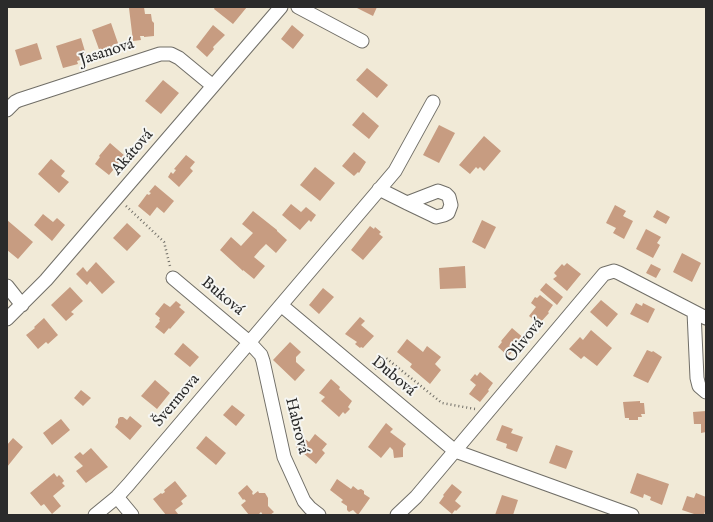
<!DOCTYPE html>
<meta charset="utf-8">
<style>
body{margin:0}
#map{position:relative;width:713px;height:522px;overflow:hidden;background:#f1ead7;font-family:"IM FELL English",serif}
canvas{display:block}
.frame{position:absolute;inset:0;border:8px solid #2b2b2b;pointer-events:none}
</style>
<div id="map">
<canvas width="713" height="522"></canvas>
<div class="frame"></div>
</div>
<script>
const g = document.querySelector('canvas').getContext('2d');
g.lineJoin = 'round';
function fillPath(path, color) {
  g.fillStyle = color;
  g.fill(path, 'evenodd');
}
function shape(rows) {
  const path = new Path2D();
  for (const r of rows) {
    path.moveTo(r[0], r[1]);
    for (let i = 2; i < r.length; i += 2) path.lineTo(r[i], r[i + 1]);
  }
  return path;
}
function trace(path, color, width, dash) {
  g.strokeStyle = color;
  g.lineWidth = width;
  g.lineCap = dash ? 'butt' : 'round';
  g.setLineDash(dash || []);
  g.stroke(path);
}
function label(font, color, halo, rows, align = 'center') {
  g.font = font + ' "IM FELL English",serif';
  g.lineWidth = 4;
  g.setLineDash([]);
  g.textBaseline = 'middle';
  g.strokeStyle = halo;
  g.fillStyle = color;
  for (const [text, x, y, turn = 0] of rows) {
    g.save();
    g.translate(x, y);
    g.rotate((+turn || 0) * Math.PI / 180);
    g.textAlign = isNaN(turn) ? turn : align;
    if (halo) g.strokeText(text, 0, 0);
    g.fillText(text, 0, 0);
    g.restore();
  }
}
fillPath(shape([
 [144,7,145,14,151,14,152,21,154,23,154,36,144,37,144,36,140,36,141,40,133,41,129,8],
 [215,7,247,7,233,24,214,9],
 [355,7,377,7,373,16],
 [111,23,119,46,100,52,92,30],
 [213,25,225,35,213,47,214,49,207,57,196,47],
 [292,25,304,35,293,49,281,39],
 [81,38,87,58,77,61,78,64,63,68,56,46],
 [37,43,42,59,20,66,15,50],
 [367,68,388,85,377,98,356,80],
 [163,80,179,93,161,114,145,101],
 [363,112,379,126,369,139,352,125],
 [439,125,455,133,439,163,423,155],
 [484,136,501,151,484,171,480,167,478,169,476,167,470,174,459,165],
 [110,143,125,156,109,175,95,164,100,157,99,156],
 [354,152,366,162,359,173,358,172,354,176,342,166],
 [186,155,195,162,190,168,193,171,179,187,168,177,171,172,173,174,176,170,174,169],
 [51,159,65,171,61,176,69,182,59,193,38,174],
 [315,167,335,183,320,201,300,185],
 [155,185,174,201,164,213,157,207,150,216,138,206,147,194,149,195,151,193,149,192],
 [291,204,301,212,306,207,316,215,311,222,309,220,300,230,282,215],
 [615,205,626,211,623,216,633,221,624,239,613,233,616,228,606,223],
 [657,210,670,217,666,224,653,217],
 [253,211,277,230,277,231,287,240,276,253,266,244,260,250,254,257,265,266,254,279,243,270,243,271,220,250,231,237,241,246,253,233,242,224],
 [43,214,53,222,57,218,65,225,52,241,34,225],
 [7,220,33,242,18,259,7,250],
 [482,220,496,227,485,249,472,242],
 [127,223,141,236,127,251,113,238],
 [370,226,374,229,375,227,381,232,379,234,383,237,363,260,351,250],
 [646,229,661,237,657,243,660,245,653,258,636,249],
 [682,253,701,263,692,282,673,272],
 [96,262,115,282,102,294,90,281,87,285,76,274,83,267,87,272],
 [567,263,581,274,567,291,553,279,557,276,554,273,562,264,564,266],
 [651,264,661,269,656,278,646,273],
 [465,266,466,288,440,289,439,268],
 [546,283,563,297,557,305,540,290],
 [70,287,83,301,71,312,74,314,66,321,51,305],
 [323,288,334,297,319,314,309,305],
 [540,295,553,305,548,312,549,313,539,324,529,316,536,307,531,303,535,297,537,298],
 [601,300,618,314,607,327,590,312],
 [176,301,181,305,179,307,185,312,170,329,169,328,164,334,155,327,160,321,159,320,160,318,155,314,164,303,170,307],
 [636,303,642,306,643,303,655,309,648,323,630,314],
 [360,317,365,321,361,325,374,336,363,348,361,347,360,348,355,344,357,342,345,334],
 [44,318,58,335,48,344,46,342,38,349,26,335,35,328,34,327],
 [512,328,526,340,520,347,519,346,508,356,498,347,502,342,501,341],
 [591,330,612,348,597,366,584,356,581,359,569,349,580,337,583,340],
 [407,339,423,352,427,346,441,357,435,364,441,370,430,384,410,367,412,364,397,352],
 [290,342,301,352,296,357,296,362,305,370,295,381,273,360],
 [183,343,199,357,190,367,174,354],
 [647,350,652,352,653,351,662,357,648,383,633,376],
 [480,372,493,383,488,390,489,391,480,402,469,394,476,385,470,380,475,374,477,376],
 [331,379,340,387,339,389,352,401,348,407,350,409,345,414,343,412,339,417,321,401,325,397,319,393],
 [155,380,170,393,157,409,141,396],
 [81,390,91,398,83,406,74,398],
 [640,401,640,403,644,403,645,414,641,414,642,417,638,417,638,420,629,420,629,418,625,418,623,402],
 [232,405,245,415,236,426,223,415],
 [706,411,706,432,701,433,701,424,694,424,693,412],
 [130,416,142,426,130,440,115,427,118,423,118,419,120,417,123,417,127,420],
 [61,419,70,430,52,445,43,433],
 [386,423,393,429,390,432,406,444,403,448,403,457,394,458,393,450,390,447,381,458,368,447],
 [502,425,513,429,511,433,523,437,517,452,506,448,507,444,496,440],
 [315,434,327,444,322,450,325,453,316,464,296,447,304,438,309,442],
 [206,436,226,453,216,465,196,448],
 [13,438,23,447,7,467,7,445],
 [556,445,573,451,566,469,549,463],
 [91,448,108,467,86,483,76,471,83,466,74,457,80,452,83,455],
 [54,473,57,477,59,475,62,478,64,481,62,483,65,486,53,496,61,506,52,514,44,504,41,506,30,493],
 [637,473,669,484,662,505,650,500,651,497,644,494,643,498,630,493],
 [337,479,351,489,353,486,358,490,361,489,364,491,364,494,370,498,358,515,353,510,349,512,347,510,347,506,341,502,343,500,330,490],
 [175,481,187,496,181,501,183,504,175,510,178,514,166,515,153,499,161,493,162,494,165,492,164,490],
 [452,484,462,492,455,501,461,506,456,511,455,510,452,514,439,503,444,496,443,495],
 [247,485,253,492,252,493,253,495,258,491,259,493,265,493,268,498,268,506,274,512,270,515,263,515,261,512,258,515,249,515,241,505,246,501,244,499,243,500,238,493],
 [696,493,706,497,706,508,704,515,697,515,682,510,687,496,694,498],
 [502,495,518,500,513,515,495,515]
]), '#c79c81');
const minor = shape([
 [298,7,362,41],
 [7,110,15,102,19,100,160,54,171,54,179,58,213,86],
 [379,189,407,203,432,215,436,217,444,215,448,213,451,205,449,197,446,194,438,191,407,203],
 [173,278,249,342,261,355,263,361,284,457,304,501,310,508,319,515],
 [7,286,22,305],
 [281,305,455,451,632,515],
 [694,312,697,378,699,386,706,392],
 [7,319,46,280,281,7],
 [117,497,132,515],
 [95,515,117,497,128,485,395,171,433,102],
 [397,515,416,497,604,274,614,271,619,273,706,318]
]);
trace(minor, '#706e67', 15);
trace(shape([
 [126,206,164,242,170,266],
 [375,369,386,358,442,403,475,409]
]), '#706e67', 2.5, [1, 3]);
trace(minor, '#fff', 13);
label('16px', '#2b2b2b', '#f6f6f2', [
 ["Jasanová",107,53,-18],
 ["Akátová",133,153,-49],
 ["Buková",222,297,40],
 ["Olivová",525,341,-51],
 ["Dubová",393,377,40],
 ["Švermova",177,401,-50],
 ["Habrová",296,426,76]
]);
</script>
